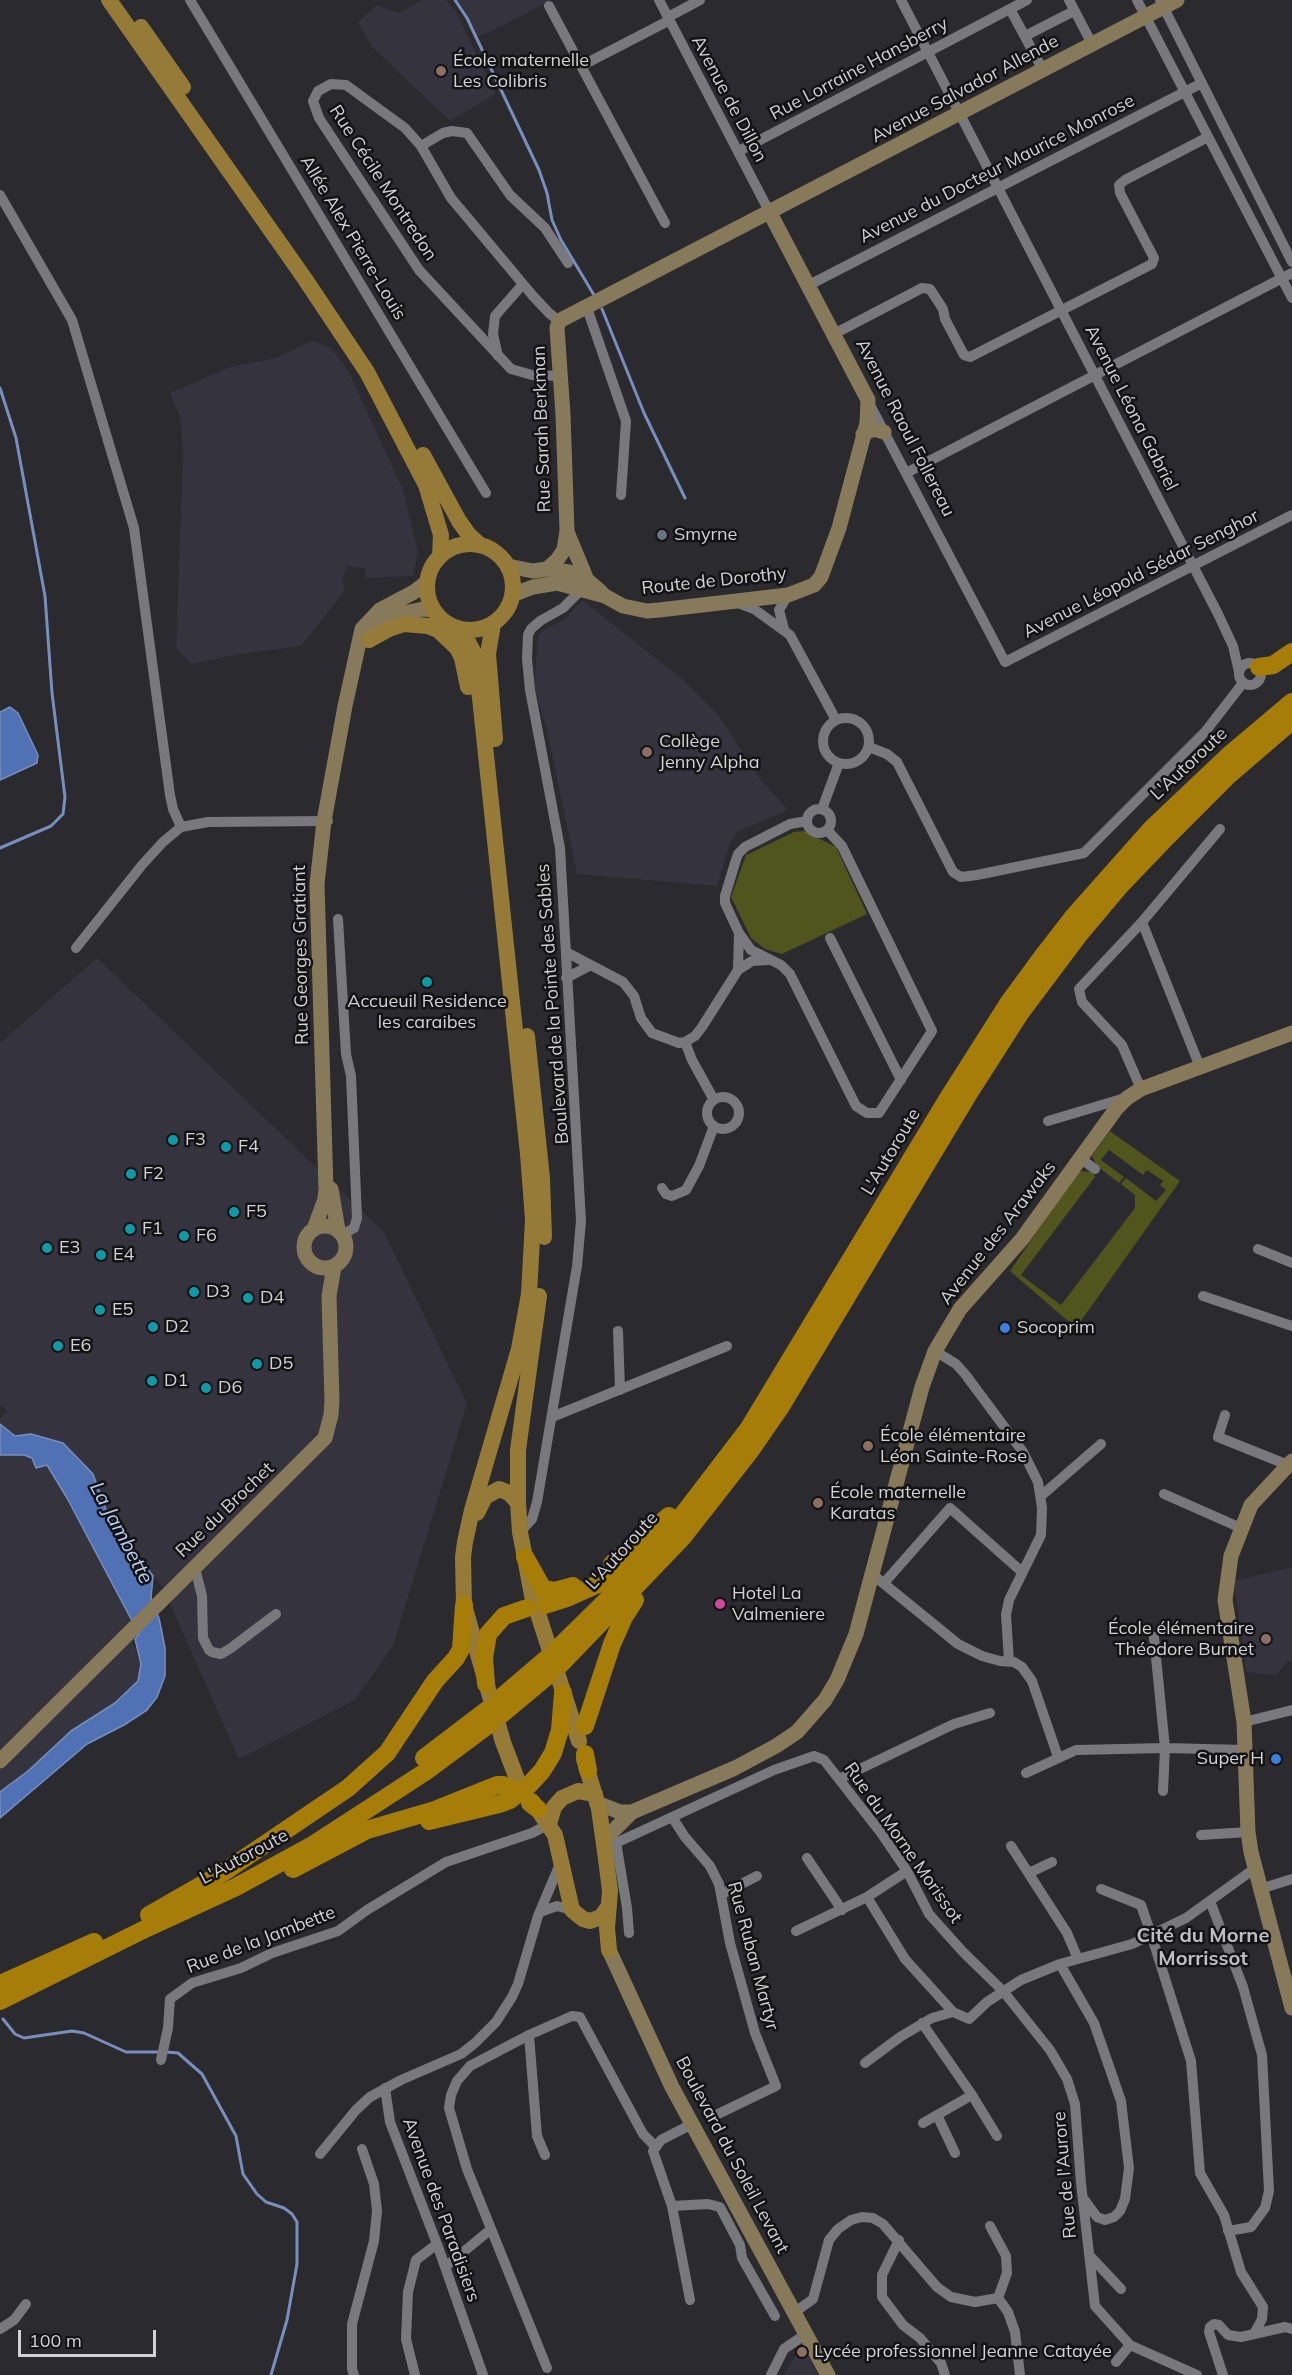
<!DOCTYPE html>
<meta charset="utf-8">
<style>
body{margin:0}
#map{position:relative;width:1292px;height:2375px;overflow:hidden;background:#2b2a2e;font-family:Mulish,sans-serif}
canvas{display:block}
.scale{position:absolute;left:18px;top:2330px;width:138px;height:27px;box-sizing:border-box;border:3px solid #d2d2d5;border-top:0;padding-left:8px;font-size:18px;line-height:21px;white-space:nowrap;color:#d2d2d5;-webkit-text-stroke:4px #131315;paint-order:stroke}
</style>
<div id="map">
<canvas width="1292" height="2375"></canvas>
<div class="scale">100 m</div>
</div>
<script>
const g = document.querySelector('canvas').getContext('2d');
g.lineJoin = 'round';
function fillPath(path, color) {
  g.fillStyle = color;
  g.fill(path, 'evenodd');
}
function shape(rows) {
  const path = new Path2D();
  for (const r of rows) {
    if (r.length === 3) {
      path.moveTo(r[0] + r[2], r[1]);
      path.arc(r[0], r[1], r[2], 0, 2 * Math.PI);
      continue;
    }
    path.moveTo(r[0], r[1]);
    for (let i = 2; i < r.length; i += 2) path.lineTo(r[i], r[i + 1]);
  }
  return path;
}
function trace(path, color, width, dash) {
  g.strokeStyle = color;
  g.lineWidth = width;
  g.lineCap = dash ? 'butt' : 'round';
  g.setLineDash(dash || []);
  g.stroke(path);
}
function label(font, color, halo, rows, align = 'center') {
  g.font = font + ' Mulish,sans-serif';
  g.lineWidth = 5;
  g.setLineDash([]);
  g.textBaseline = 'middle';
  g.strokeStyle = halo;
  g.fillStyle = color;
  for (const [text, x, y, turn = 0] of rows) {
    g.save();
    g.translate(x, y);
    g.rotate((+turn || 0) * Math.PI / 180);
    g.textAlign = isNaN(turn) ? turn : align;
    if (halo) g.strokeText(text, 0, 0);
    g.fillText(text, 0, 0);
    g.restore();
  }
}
fillPath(shape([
 [422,0,446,0,456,12,496,94,450,121,372,47,358,22,377,5,399,13],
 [456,0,552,0,492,31,477,36,464,9],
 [312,341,330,347,348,370,403,490,418,552,413,576,365,578,366,569,347,566,343,577,344,592,301,646,240,654,192,664,176,648,183,453,180,417,170,393,230,367,275,358],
 [582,600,681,678,719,716,760,779,788,810,737,832,730,843,717,886,577,874,546,726,534,688,538,637,542,631,565,619],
 [97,958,384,1232,467,1404,393,1646,355,1700,239,1759,164,1590,108,1515,93,1474,31,1434,15,1436,0,1424,0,1418,7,1411,0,1404,0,1043],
 [0,1455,24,1455,47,1465,129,1612,133,1644,141,1664,138,1681,115,1703,71,1731,28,1772,0,1792],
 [1292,1567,1292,1660,1287,1662,1276,1675,1246,1672,1234,1581],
 [803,2342,818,2375,784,2375]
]), '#35333d');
fillPath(shape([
 [804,831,836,847,867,914,782,954,765,949,751,938,731,897,746,855,794,832],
 [1110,1131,1180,1181,1076,1328,1010,1271,1076,1175,1081,1171,1093,1172,1095,1177,1021,1275,1061,1305,1135,1208,1135,1195,1121,1184,1126,1178,1156,1201,1166,1190,1160,1185,1163,1181,1147,1170,1143,1175,1109,1150,1101,1160,1124,1177,1119,1183,1097,1166,1092,1156]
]), '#50541d');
const water = shape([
 [10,707,18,713,38,755,37,763,0,780,0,712,10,707],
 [0,1424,15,1436,31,1434,63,1443,93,1474,108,1515,153,1576,151,1598,159,1618,165,1648,165,1676,157,1697,147,1710,124,1725,87,1744,0,1818,0,1792,28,1771,71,1731,115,1703,138,1681,141,1664,135,1639,139,1634,67,1498,47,1465,36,1468,32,1458,24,1455,0,1455,0,1424]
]);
fillPath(water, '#5072b4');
trace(water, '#778fbe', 1.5);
trace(shape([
 [455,0,467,18,539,170,547,193,552,220,561,240,594,295],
 [602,309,644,413,685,498],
 [0,388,16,438,45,596,52,693,65,797,63,814,51,826,0,848],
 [3,2019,15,2034,24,2038,72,2031,84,2033,126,2052,159,2052],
 [166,2052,178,2053,202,2074,236,2136,243,2174,257,2194,266,2202,284,2208,292,2214,297,2222,297,2264,287,2320,271,2375]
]), '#778fbe', 3);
trace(shape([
 [190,0,486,493],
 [659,0,770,213],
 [901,0,1218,614,1233,646,1239,672],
 [1069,0,1092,44],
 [1137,0,1292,298],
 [1160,0,1292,262],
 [549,6,665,223],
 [1010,9,1043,70],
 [668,17,700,0],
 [1025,36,1074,11],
 [581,66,670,20],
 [421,146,443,133,452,131,467,133,510,195,545,228,568,263],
 [739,151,1027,0],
 [0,195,72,320,134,528,170,795,173,809,181,827],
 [809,285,1202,83],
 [587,308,626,421,621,495],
 [559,321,549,313,533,296,451,198,421,146,405,128,346,85,331,84,318,91,313,101,319,118,419,270,511,369,532,375,561,376],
 [834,334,922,288,930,289,943,309,945,319,964,355,970,357,1152,264,1154,258,1120,193,1119,185,1125,180,1208,137],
 [498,356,493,334,495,316,523,284],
 [869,403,1005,662,1292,515],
 [906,473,1292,273],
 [738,603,754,609,790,635,836,720],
 [784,629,779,610,788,595],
 [1250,674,11],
 [846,741,23],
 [869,747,887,754,897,762,953,872,961,877,977,875,1084,853,1205,732,1243,683],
 [819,821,12],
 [822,809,839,763],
 [807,821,790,824,745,847,738,854,735,863,725,896,725,903,739,933,751,950,781,965,790,974,856,1106,867,1113,879,1113,932,1031,842,846,827,830],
 [338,919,346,1054,351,1076,357,1218,354,1228,342,1235],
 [1142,922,1200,1067],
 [830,938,901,1080],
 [76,948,142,865,163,842,181,827,208,822,328,821],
 [566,952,623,982,634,996,641,1018,652,1033,679,1043,685,1042,695,1036,702,1027,738,970,739,933],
 [738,970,752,961,768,960],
 [566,978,591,965],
 [685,1042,692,1060,714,1100],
 [1141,1089,1122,1045,1082,1002,1079,989,1142,922,1220,829],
 [723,1113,16],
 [1048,1121,1125,1098],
 [1081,1159,1095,1169],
 [662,1188,666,1194,672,1196,686,1190,699,1166,714,1126],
 [1258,1249,1292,1263],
 [1203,1296,1292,1326],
 [618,1331,620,1390],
 [935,1351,956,1364,965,1374,1023,1452,1038,1482,1042,1508,1041,1535,1009,1600,1006,1615,1009,1661],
 [1225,1415,1218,1437,1288,1465],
 [552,1417,727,1346],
 [1164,1494,1241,1528],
 [1041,1496,1101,1444],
 [520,1532,532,1519,537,1502,577,1266,581,1221,560,848,530,690,527,659,528,635,531,629,540,621,563,608,582,589],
 [195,1568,202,1596,203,1638,209,1650,212,1652,221,1654,231,1648,276,1614],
 [872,1574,958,1644,982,1656,1000,1661,1014,1662,1022,1667,1032,1681,1058,1757],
 [884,1583,950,1508,1022,1572],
 [1154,1637,1165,1748,1163,1791],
 [1244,1722,1292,1710],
 [1026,1773,1076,1750,1165,1748,1246,1750],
 [839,1779,954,1724,990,1713],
 [672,1817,685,1837,710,1866,719,1884,730,1943,755,2033,776,2086,718,2114],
 [1201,1835,1248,1832],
 [616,1842,627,1908,629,1933],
 [1011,1846,1067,1933,1078,1959],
 [605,1848,774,1770,814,1756,824,1760,881,1833,907,1871,929,1914,963,1952,1003,1991,1050,2050,1067,2079,1075,2104,1081,2183,1095,2306,1130,2345,1197,2375],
 [807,1858,842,1910],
 [1029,1873,1052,1862],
 [1101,1889,1141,1905,1151,1934,1191,2061,1200,2173,1224,2215,1241,2272,1263,2307,1262,2319,1254,2334],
 [1260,1889,1292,1879],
 [722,1894,757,1876],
 [867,1897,905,1959,953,2012],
 [1210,1901,1243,1987,1262,2055,1269,2191,1265,2208,1251,2227,1228,2231],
 [540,1912,557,1906,572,1910],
 [796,1931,867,1897,907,1871],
 [1060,1964,1094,2023,1121,2101,1129,2168,1125,2199,1120,2211,1114,2217,1105,2220,1097,2217,1083,2198],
 [922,2023,972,2095,997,2136],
 [529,2035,537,2136,545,2155],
 [161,2060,168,2028,170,1999,192,1983,241,1968,272,1953,338,1931,367,1910,446,1862,532,1833,549,1824],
 [865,2063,900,2037,932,2018,953,2012,969,2019,987,2002,1021,1980,1060,1964,1132,1944,1186,1918,1254,1869],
 [385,2088,390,2122,437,2244,483,2375],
 [937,2115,955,2153],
 [923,2123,972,2095],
 [320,2154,356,2110,370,2097,401,2080,461,2054,475,2043,496,2022,512,1997,518,1984,538,1916,560,1864],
 [672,2206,708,2204,720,2207,740,2245,742,2258,775,2316],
 [990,2226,1006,2256,1007,2273,998,2298],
 [899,2240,882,2275,882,2297,903,2325,920,2338,941,2363,945,2375],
 [1089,2255,1121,2289],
 [445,2267,490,2230],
 [998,2298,1008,2312,1015,2332,1020,2375],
 [690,2300,672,2206,653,2151,661,2140,692,2124],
 [795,2312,813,2299,829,2240,838,2229,851,2220,862,2217,873,2218,883,2224,937,2287,951,2297,975,2302,998,2298],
 [0,2329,14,2320,26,2304],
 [1116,2362,1130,2345],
 [547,2368,467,2169,449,2108,451,2095,457,2081,470,2066,529,2035,572,2016,580,2017,643,2134,655,2146],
 [354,2375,352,2369,352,2324,374,2241,377,2211,374,2184,362,2149],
 [415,2375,406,2339,408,2292,416,2260,437,2244],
 [771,2375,784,2349,806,2334],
 [1223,2375,1209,2332,1210,2327,1214,2324,1219,2325,1228,2335,1241,2337,1285,2327,1292,2329]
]), '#79787d', 10);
trace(shape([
 [863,434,874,429,884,432],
 [568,534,587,580],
 [508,566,533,571,547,569,569,572,587,580,601,592],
 [547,569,557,560,564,550,567,531,563,414,557,328,559,321,1177,0],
 [512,595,533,587,557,583,605,596,623,606,647,611,659,610,788,595,814,585,821,577,839,528,867,423,868,400,770,213],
 [369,640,381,624,395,615,423,609,433,610],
 [331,1189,338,1230],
 [325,1247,21],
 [314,1229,325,1199,326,1189,317,884,324,821,345,706,362,629,380,610,414,592,427,582],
 [1292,1461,1251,1505,1231,1556,1225,1600,1244,1722,1248,1832,1251,1852,1292,2008],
 [0,1761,325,1438,331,1415,332,1401,329,1296,334,1266],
 [597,1803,620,1812,632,1812],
 [604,1840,632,1812,735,1768,776,1746,797,1732,825,1700,837,1680,856,1634,922,1387,935,1351,960,1309,1022,1239,1116,1109,1127,1098,1141,1089,1292,1033],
 [609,1950,672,2087,828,2375]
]), '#877a5a', 15);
trace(shape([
 [109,0,305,279,367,372,426,485,441,535,440,556],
 [141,27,183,87],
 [423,455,459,521,469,535,480,545],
 [470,587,43],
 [493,624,488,654,495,739],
 [461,629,473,651,480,698,528,1154,533,1220,529,1294,519,1349,472,1510,465,1542,463,1557,464,1605,503,1742,520,1787],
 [369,640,389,629,404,624,428,626,438,630,457,648,462,658,468,687],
 [527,1036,542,1178,544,1237],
 [539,1296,518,1450,518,1503,520,1532,532,1595,579,1741],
 [477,1513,485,1497,499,1489,509,1493,518,1503],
 [584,1759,599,1809,606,1859,610,1891,607,1928,609,1950],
 [532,1801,555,1835,572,1910,583,1919,590,1921,601,1917,609,1906],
 [549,1824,554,1807,562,1798,578,1791,595,1794]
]), '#957b37', 16);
trace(shape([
 [1259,667,1273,665,1292,652],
 [525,1557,543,1589,555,1591,573,1586],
 [612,1564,669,1516],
 [545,1605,567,1598,598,1584,628,1562],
 [556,1650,606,1601,684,1513,749,1428,950,1095,1009,1002,1042,957,1073,917,1152,828,1228,756,1292,702],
 [560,1665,683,1537,751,1450,780,1408,966,1098,1021,1012,1078,936,1120,886,1165,839,1228,776,1292,721],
 [486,1684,484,1658,488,1634,504,1616,527,1608],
 [498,1700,546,1659],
 [502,1714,551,1673],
 [585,1726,612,1644,624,1617,635,1600],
 [585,1754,588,1770],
 [424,1758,487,1710],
 [530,1803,538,1809],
 [429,1821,499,1804,510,1800,528,1786,542,1771,553,1753,560,1730,563,1693],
 [293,1869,367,1830,432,1811,497,1785,503,1785,515,1791],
 [149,1915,224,1872,348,1788,387,1753,435,1681,456,1658,461,1649,464,1605],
 [0,1984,94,1942],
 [0,2001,147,1928,236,1887,311,1846,425,1772,491,1723]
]), '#a77d09', 18);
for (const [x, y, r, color] of [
 [441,71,6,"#8d6e63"],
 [662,535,6,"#6b7280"],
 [647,752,6,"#8d6e63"],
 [427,982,6,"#0f9aa8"],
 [173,1140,6,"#0f9aa8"],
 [226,1147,6,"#0f9aa8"],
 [131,1174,6,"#0f9aa8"],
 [234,1212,6,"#0f9aa8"],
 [130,1229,6,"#0f9aa8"],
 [184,1236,6,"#0f9aa8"],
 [47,1248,6,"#0f9aa8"],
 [101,1255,6,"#0f9aa8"],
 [194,1292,6,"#0f9aa8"],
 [248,1298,6,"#0f9aa8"],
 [100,1310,6,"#0f9aa8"],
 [153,1327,6,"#0f9aa8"],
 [1005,1328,6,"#3f7fe0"],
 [58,1346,6,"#0f9aa8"],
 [257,1364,6,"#0f9aa8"],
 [152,1381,6,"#0f9aa8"],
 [206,1388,6,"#0f9aa8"],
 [868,1446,6,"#8d6e63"],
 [818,1503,6,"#8d6e63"],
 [720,1604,6,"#d1479c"],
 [1266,1639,6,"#8d6e63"],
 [1276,1759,6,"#3f7fe0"],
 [802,2352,6,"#8d6e63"]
]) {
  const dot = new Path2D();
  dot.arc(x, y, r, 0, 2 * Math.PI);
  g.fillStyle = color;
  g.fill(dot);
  trace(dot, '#131315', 2);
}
label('18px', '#d2d2d5', '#131315', [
 ["École maternelle",453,61],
 ["Les Colibris",453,82],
 ["Smyrne",674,535],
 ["Collège",659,742],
 ["Jenny Alpha",659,763],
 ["Accueuil Residence",427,1002,"center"],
 ["les caraibes",427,1023,"center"],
 ["F3",185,1140],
 ["F4",238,1147],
 ["F2",143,1174],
 ["F5",246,1212],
 ["F1",142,1229],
 ["F6",196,1236],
 ["E3",59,1248],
 ["E4",113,1255],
 ["D3",206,1292],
 ["D4",260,1298],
 ["E5",112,1310],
 ["D2",165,1327],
 ["Socoprim",1017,1328],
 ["E6",70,1346],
 ["D5",269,1364],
 ["D1",164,1381],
 ["D6",218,1388],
 ["École élémentaire",880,1436],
 ["Léon Sainte-Rose",880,1457],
 ["École maternelle",830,1493],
 ["Karatas",830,1514],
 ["Hotel La",732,1594],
 ["Valmeniere",732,1615],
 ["École élémentaire",1254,1629,"right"],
 ["Théodore Burnet",1254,1650,"right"],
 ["Super H",1264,1759,"right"],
 ["Lycée professionnel Jeanne Catayée",814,2352]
], 'left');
label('18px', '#d2d2d5', '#131315', [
 ["Rue Lorraine Hansberry",859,69,-28],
 ["Avenue Salvador Allende",965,89,-28],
 ["Avenue de Dillon",729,99,62],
 ["Avenue du Docteur Maurice Monrose",997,169,-27],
 ["Rue Cécile Montredon",383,183,57],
 ["Allée Alex Pierre-Louis",353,238,59],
 ["Avenue Léona Gabriel",1131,408,63],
 ["Avenue Raoul Follereau",905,428,63],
 ["Rue Sarah Berkman",542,429,-92],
 ["Avenue Léopold Sédar Senghor",1141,574,-27],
 ["Route de Dorothy",714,581,-6],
 ["L'Autoroute",1189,764,-43],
 ["Rue Georges Gratiant",301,955,-91],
 ["Boulevard de la Pointe des Sables",553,1004,-94],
 ["L'Autoroute",891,1152,-59],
 ["Avenue des Arawaks",998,1233,-52],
 ["Rue du Brochet",225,1510,-44],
 ["L'Autoroute",622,1551,-48],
 ["Rue du Morne Morissot",903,1843,55],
 ["L'Autoroute",244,1857,-28],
 ["Rue de la Jambette",261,1940,-21],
 ["Rue Ruban Martyr",753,1956,75],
 ["Boulevard du Soleil Levant",732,2155,62],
 ["Rue de l'Aurore",1065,2175,-95],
 ["Avenue des Paradisiers",441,2210,70]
]);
label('italic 20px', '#b8ccf1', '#131315', [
 ["La Jambette",121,1533,62]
]);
label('bold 20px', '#bebdc3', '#131315', [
 ["Cité du Morne",1203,1936],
 ["Morrissot",1203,1959]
]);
</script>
